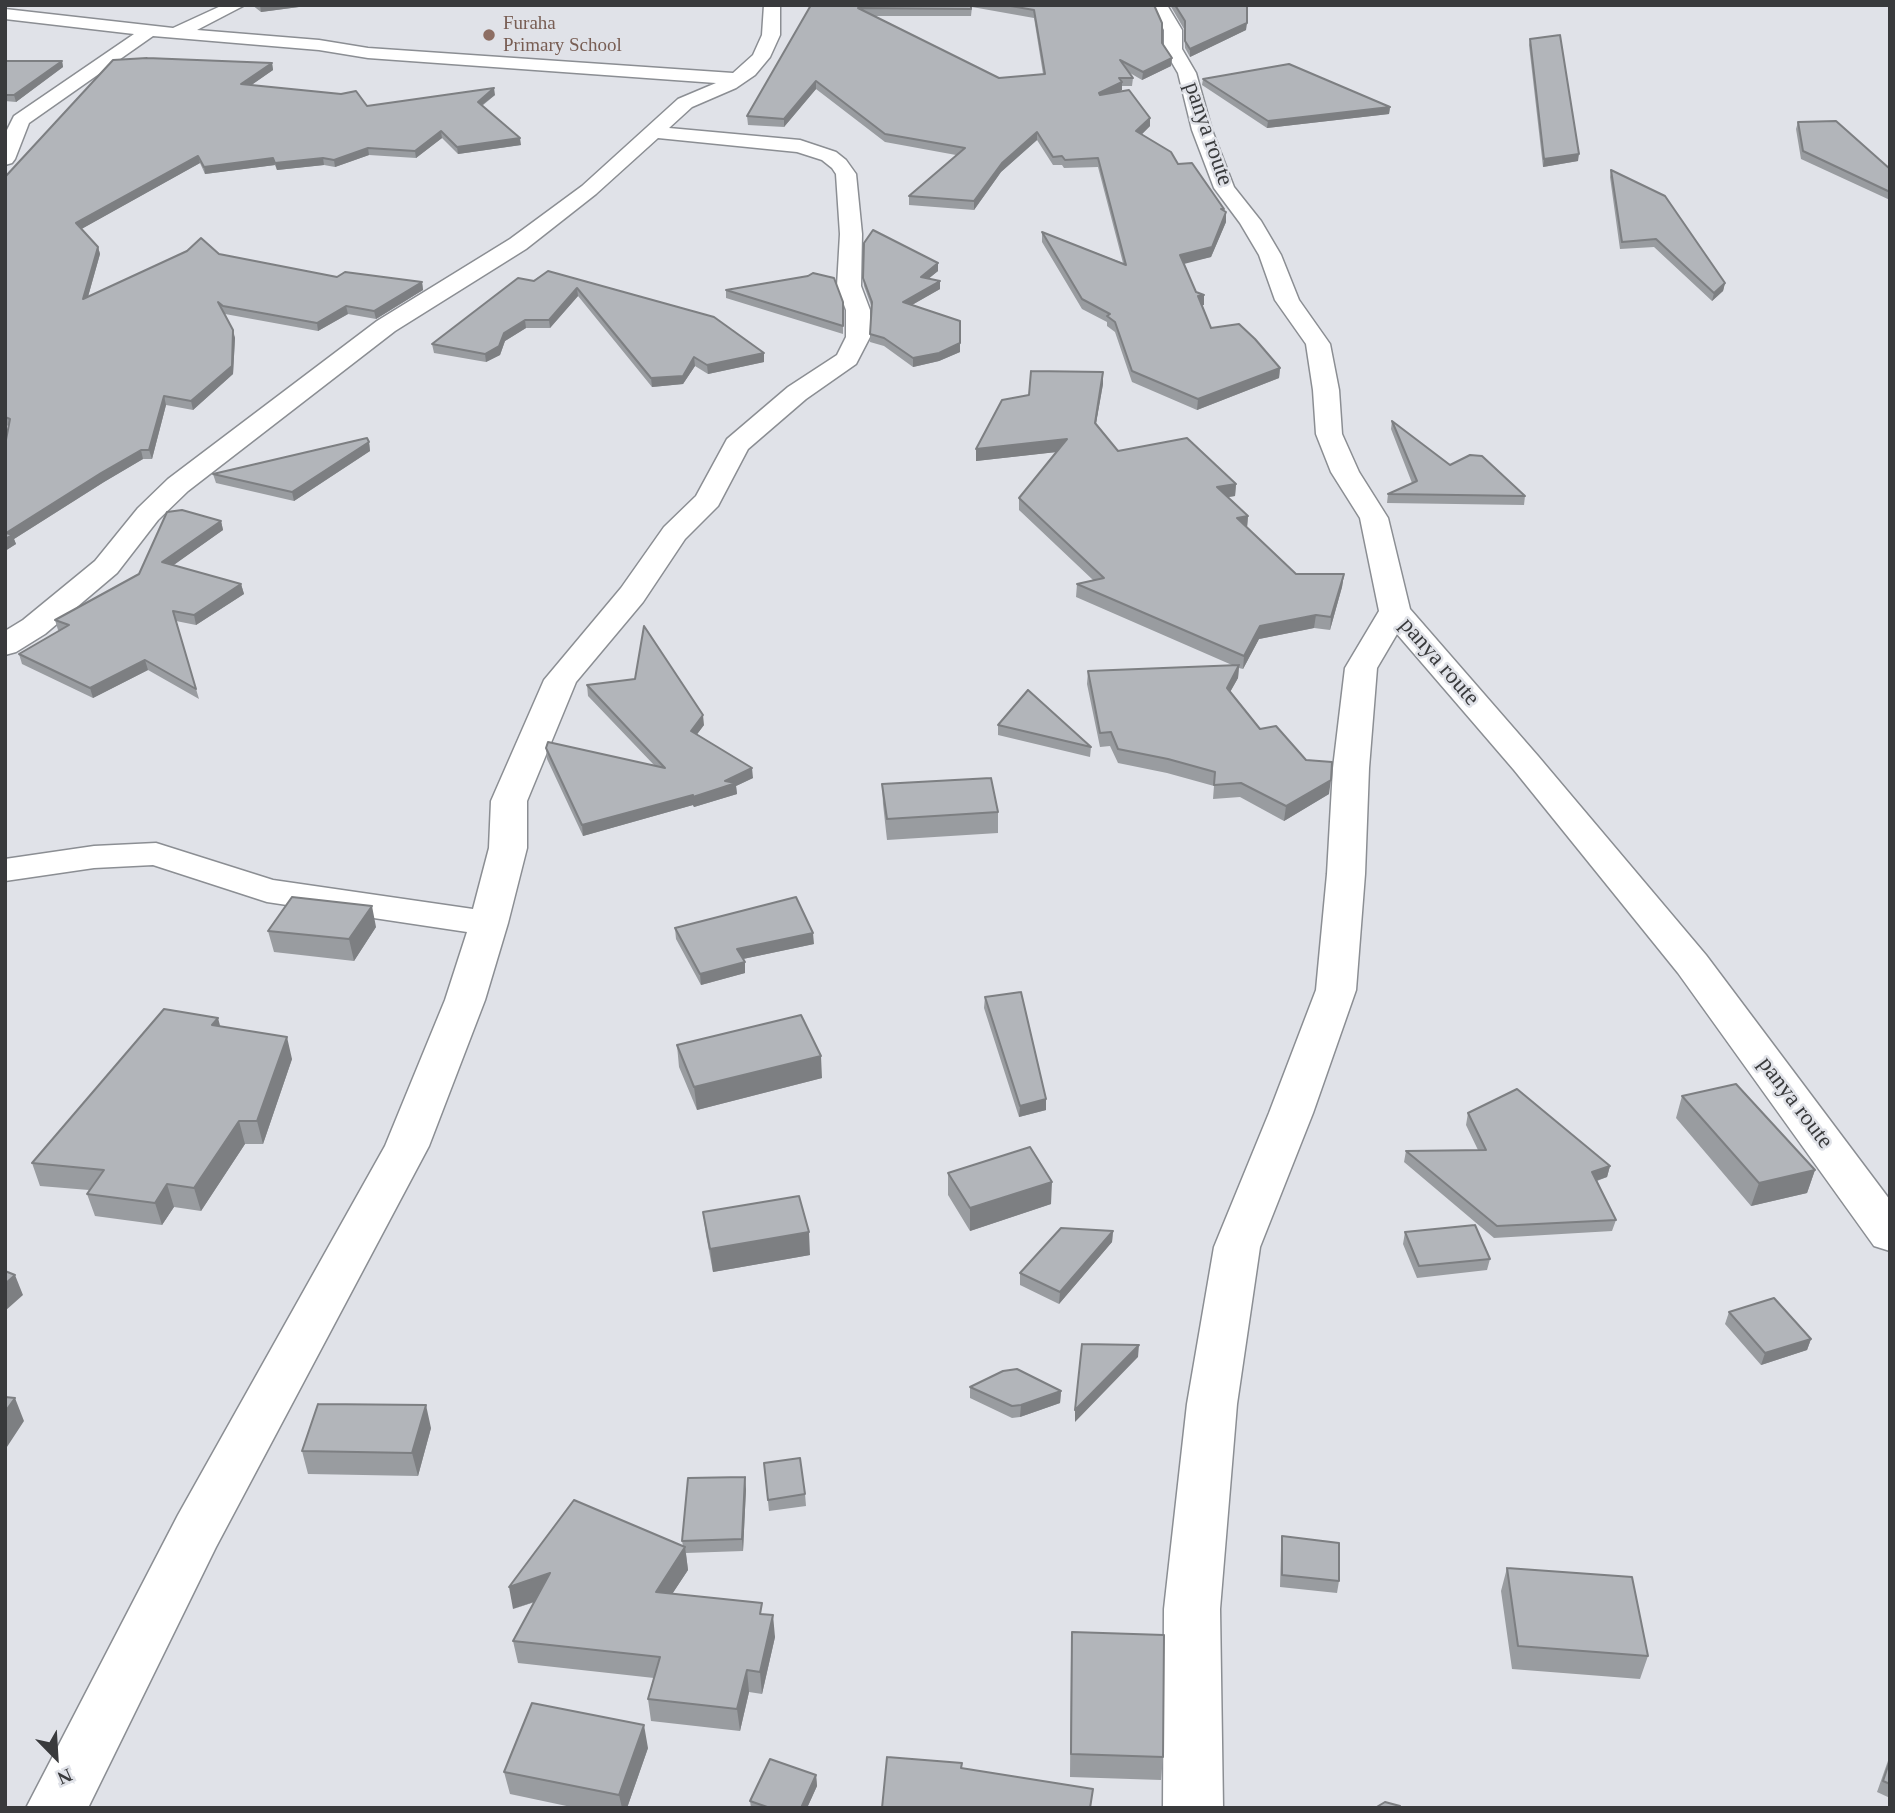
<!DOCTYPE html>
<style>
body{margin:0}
#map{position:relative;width:1895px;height:1813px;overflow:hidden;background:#e0e2e8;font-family:"Times New Roman",serif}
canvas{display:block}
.frame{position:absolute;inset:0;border:7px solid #393a3c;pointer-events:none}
.north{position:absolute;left:21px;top:1722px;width:70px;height:70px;-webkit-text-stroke:5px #e0e2e8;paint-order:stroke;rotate:156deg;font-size:19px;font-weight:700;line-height:28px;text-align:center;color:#393a3c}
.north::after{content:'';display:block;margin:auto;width:24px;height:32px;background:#393a3c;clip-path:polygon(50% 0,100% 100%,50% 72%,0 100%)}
</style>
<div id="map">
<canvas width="1895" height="1813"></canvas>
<div class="frame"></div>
<div class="north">N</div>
</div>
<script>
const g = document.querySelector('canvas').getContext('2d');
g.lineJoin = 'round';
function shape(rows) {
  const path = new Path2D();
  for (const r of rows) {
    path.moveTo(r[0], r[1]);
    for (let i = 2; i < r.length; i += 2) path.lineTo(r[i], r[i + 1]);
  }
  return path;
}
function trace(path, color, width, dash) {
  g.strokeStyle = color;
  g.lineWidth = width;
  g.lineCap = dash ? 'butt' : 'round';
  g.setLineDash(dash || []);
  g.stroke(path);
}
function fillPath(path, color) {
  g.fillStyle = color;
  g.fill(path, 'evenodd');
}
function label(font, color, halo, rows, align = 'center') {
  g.font = font + ' "Times New Roman",serif';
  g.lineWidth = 5;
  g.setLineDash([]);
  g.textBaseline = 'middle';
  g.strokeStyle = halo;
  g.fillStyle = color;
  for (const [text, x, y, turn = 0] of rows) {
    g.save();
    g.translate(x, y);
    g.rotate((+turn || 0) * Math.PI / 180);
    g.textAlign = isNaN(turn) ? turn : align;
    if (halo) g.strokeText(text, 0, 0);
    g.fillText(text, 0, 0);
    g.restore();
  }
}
const minor = shape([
 [223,5,245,5,197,30,319,40,368,48,733,73,753,55,762,35,764,5,780,5,780,35,770,57,755,75,736,88,692,107,669,128,800,140,836,152,846,160,856,174,862,234,861,286,870,310,870,337,856,364,806,399,748,449,718,506,685,539,643,602,576,682,527,801,527,848,508,923,485,1000,429,1146,216,1547,88,1808,26,1808,178,1515,385,1146,445,1000,467,932,267,902,153,865,94,868,5,881,5,859,94,846,156,843,273,880,473,909,489,848,491,801,544,680,621,588,664,527,696,496,727,439,788,387,837,355,846,337,846,310,837,286,840,234,836,174,832,168,822,160,797,152,658,138,596,194,526,249,395,331,188,491,158,520,117,573,45,634,16,652,5,655,5,631,23,620,95,561,138,508,168,479,377,321,510,239,582,186,678,99,716,83,368,58,319,50,153,36,29,123,15,159,12,163,5,165,5,134,14,116,134,34,5,19,5,9,173,28,223,5],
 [1151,5,1167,5,1182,30,1182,49,1196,73,1212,130,1234,187,1261,221,1281,255,1299,300,1330,344,1339,390,1342,434,1359,472,1388,518,1410,609,1538,756,1706,955,1890,1200,1890,1251,1874,1246,1678,973,1514,770,1397,634,1377,668,1369,768,1365,874,1356,990,1313,1113,1260,1247,1237,1404,1220,1609,1223,1808,1163,1808,1164,1609,1187,1404,1214,1247,1269,1113,1316,990,1327,874,1333,768,1345,668,1379,611,1360,518,1331,472,1316,434,1313,390,1306,344,1275,300,1259,255,1240,223,1214,188,1192,130,1178,73,1164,49,1164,30,1151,5]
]);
trace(minor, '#8b8e93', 3);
fillPath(minor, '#fff');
fillPath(shape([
 [252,5,314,5,261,12],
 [811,5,1154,5,1162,43,1172,58,1171,66,1142,80,1130,73,1133,78,1132,86,1122,86,1122,90,1118,92,1150,126,1142,134,1178,164,1224,209,1226,222,1211,257,1184,263,1196,292,1204,305,1202,305,1211,328,1280,368,1279,378,1197,410,1132,382,1115,332,1107,326,1107,322,1082,309,1042,242,1042,232,1123,263,1098,167,1064,168,1062,165,1053,165,1037,140,1001,172,974,210,909,205,909,196,956,155,885,142,816,89,784,127,748,125,747,116],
 [972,7,1034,18,1043,74,999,78,873,16,971,16],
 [1170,5,1247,5,1246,30,1190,57,1185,48,1184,29],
 [1530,39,1578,161,1543,167,1529,45],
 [5,61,62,61,63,67,16,102,5,101],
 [272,63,273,70,251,85,367,106,495,95,482,106,521,145,458,154,442,138,416,158,369,155,335,167,324,165,277,170,275,165,205,174,200,163,81,229,98,247,100,254,88,297,219,254,337,277,422,282,423,290,376,319,348,314,318,331,225,314,235,338,233,374,193,410,166,405,152,459,143,459,104,482,14,539,16,544,5,551,5,445,9,426,5,425,5,177],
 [1203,79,1390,107,1389,114,1267,128,1202,85],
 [1798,122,1890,169,1890,200,1801,159,1796,129],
 [1611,170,1725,283,1723,291,1712,301,1654,247,1620,249,1610,177],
 [938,263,938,271,929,278,940,289,912,305,960,352,939,361,913,367,884,346,870,342,872,308,864,286,863,278],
 [548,271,764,353,764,362,708,374,695,366,683,384,652,387,578,296,550,328,526,328,505,341,500,355,486,362,434,353,432,344],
 [726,290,843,302,843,334,726,298],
 [1103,384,1096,424,1118,451,1236,484,1235,496,1228,497,1248,516,1247,527,1296,574,1344,574,1342,587,1330,630,1314,628,1259,639,1243,669,1239,668,1238,678,1230,692,1260,729,1329,794,1284,821,1240,797,1213,799,1214,786,1167,773,1118,763,1110,746,1100,747,1087,684,1088,671,1232,665,1076,597,1077,584,1093,580,1019,510,1019,498,1056,452,976,461,976,449],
 [1392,421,1450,465,1525,496,1524,505,1387,503,1388,494,1412,483,1391,429],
 [369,442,370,451,294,501,216,483,213,474],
 [221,521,223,530,173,565,241,584,244,594,196,625,176,621,199,699,148,670,93,698,22,664,19,654,60,630,58,630,55,620,139,574],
 [587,685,704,725,697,734,753,778,736,786,737,794,694,807,693,805,583,836,547,759,546,748,654,765,588,696],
 [998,725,1091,747,1090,757,998,735],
 [882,784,998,812,998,833,887,840,883,804],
 [376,927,354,961,274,952,268,931],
 [675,928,814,944,743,959,745,962,745,973,701,985,676,939],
 [985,997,1046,1099,1046,1110,1019,1117,984,1008],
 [220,1026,292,1059,263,1144,245,1144,201,1211,174,1207,162,1225,95,1216,87,1194,89,1190,40,1186,32,1163],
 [677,1045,822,1078,697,1110,679,1067],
 [1682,1096,1815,1170,1807,1193,1751,1206,1676,1118],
 [1468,1113,1610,1166,1607,1177,1597,1181,1616,1220,1612,1231,1494,1238,1404,1162,1406,1151,1478,1150,1466,1125],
 [948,1173,1051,1204,970,1231,948,1195],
 [703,1212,810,1255,713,1272,706,1235],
 [1113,1231,1112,1242,1059,1304,1020,1285,1020,1273],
 [1405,1232,1490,1259,1487,1270,1417,1278,1403,1244],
 [1729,1312,1811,1339,1807,1350,1761,1365,1725,1324],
 [970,1387,1061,1391,1060,1403,1020,1417,1012,1418,970,1398],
 [431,1428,418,1476,308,1474,302,1451],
 [764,1463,805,1494,806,1506,769,1511],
 [746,1489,743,1551,686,1553,688,1570,672,1594,763,1614,775,1637,762,1694,749,1692,740,1731,651,1721,648,1699,654,1678,518,1663,513,1641,535,1602,513,1609,683,1546,682,1541],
 [1282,1536,1339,1581,1337,1593,1280,1587,1281,1548],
 [1507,1568,1648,1656,1640,1679,1512,1669,1501,1591],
 [1072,1632,1163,1757,1161,1780,1070,1777,1071,1655],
 [648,1748,627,1808,576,1808,510,1794,504,1772],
 [1890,1755,1890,1798,1877,1792],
 [816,1775,817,1786,807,1808,751,1808,750,1801]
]), '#999ca0');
fillPath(shape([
 [260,5,314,5,261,12],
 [1247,23,1246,30,1190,57,1190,49],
 [1172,58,1171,66,1142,80,1143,72],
 [62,61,63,67,16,102,14,95],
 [272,63,273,70,243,91,241,84],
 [816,81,816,89,784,127,784,119],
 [1122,82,1122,90,1099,101,1099,93],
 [494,88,495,95,478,108,478,102],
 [1390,107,1389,114,1267,128,1268,121],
 [1150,118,1150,126,1136,140,1136,131],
 [441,131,442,138,416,158,415,151],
 [1037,132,1037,140,1001,172,974,210,974,201,1002,163],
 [520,138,521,145,458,154,457,147],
 [368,148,369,155,335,167,334,160],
 [1579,154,1578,161,1543,167,1544,159],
 [198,156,200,163,78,231,76,223],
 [273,158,275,165,205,174,204,167],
 [323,158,324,165,277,170,275,163],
 [1226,212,1226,222,1211,257,1180,265,1180,255],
 [98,247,100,254,85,307,83,299],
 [938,263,938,271,921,285,921,277],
 [940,281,940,289,903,310,903,302],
 [422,282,423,290,376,319,374,311],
 [1725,283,1723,291,1712,301,1714,293],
 [577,288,578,296,550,328,549,320],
 [1204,295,1204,305,1197,306,1198,296],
 [346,306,348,314,318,331,317,323],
 [525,320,526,328,505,341,500,355,486,362,485,354,504,333],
 [233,330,235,338,233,374,193,410,191,401],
 [960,343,960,352,939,361,913,367,913,358],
 [764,353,764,362,708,374,707,365],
 [694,357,695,366,683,384,652,387,651,378],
 [1280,368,1279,378,1197,410,1198,399],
 [1103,372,1103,384,1094,434,1095,423],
 [164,396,166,405,152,459,149,450],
 [1067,439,1066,451,976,461,976,449],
 [369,442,370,451,294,501,292,492],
 [141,450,143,459,104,482,14,539,16,544,5,551,6,533,101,473],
 [1236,484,1235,496,1216,499,1217,487],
 [1248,516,1247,528,1237,518],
 [221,521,223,530,164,572,162,562],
 [1344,574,1342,587,1330,630,1331,617],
 [241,584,244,594,196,625,194,615],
 [1316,615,1314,628,1259,639,1243,669,1244,656,1260,626],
 [145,660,148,670,93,698,90,688],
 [1239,665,1238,678,1225,701,1227,688],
 [703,715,704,725,692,741,691,731],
 [752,768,753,778,736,786,737,794,694,807,693,805,583,836,582,825,725,781],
 [1331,780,1329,794,1284,821,1286,806],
 [372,906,376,927,354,961,349,939],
 [813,933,814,944,738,960,737,949],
 [745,962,745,973,701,985,700,974],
 [218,1018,224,1040,212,1025],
 [287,1037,292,1059,263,1144,257,1121],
 [821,1056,822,1078,697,1110,694,1087],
 [1046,1099,1046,1110,1019,1117,1020,1106],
 [239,1121,245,1144,201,1211,194,1188],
 [1610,1166,1607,1177,1589,1183,1592,1172],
 [1815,1170,1807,1193,1751,1206,1759,1183],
 [1052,1182,1051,1204,970,1231,970,1208],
 [167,1184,174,1207,162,1225,155,1203],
 [1113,1231,1112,1242,1059,1304,1060,1292],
 [809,1232,810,1255,713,1272,710,1249],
 [15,1275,23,1295,5,1311,5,1284],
 [1811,1339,1807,1350,1761,1365,1765,1353],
 [1139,1345,1138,1357,1075,1422,1075,1410],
 [1061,1391,1060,1403,1020,1417,1021,1405],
 [15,1398,24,1421,5,1450,5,1412],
 [426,1405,431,1428,418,1476,412,1453],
 [745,1477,746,1489,743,1551,742,1539],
 [685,1547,688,1570,659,1614,656,1592],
 [550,1573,554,1595,513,1609,509,1587],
 [773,1615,775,1637,762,1694,760,1672],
 [747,1670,749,1692,740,1731,737,1709],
 [644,1725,648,1748,627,1808,622,1808,619,1795],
 [816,1775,817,1786,807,1808,801,1808]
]), '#7d7f82');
const building = shape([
 [811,5,971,5,971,9,858,8,999,78,1045,74,1034,10,1005,5,1154,5,1162,23,1162,43,1172,58,1143,72,1120,60,1133,78,1119,78,1122,82,1099,93,1100,95,1129,90,1150,118,1136,131,1171,152,1178,164,1192,163,1224,209,1221,209,1226,212,1212,247,1180,255,1196,292,1204,295,1198,296,1211,328,1239,324,1255,339,1280,368,1198,399,1132,371,1115,322,1107,316,1110,314,1082,299,1042,232,1126,265,1098,158,1065,160,1062,156,1053,157,1037,132,1002,163,974,201,909,196,965,148,885,134,816,81,784,119,747,116,811,5],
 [1175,5,1247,5,1247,23,1190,49,1185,41,1185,21,1175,5],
 [1560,35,1579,154,1544,159,1530,39,1560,35],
 [147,58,272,63,241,84,341,94,356,91,367,106,494,88,478,102,520,138,457,147,441,131,415,151,368,148,334,160,323,158,275,163,273,158,204,167,198,156,76,223,98,247,83,299,187,251,201,238,219,254,337,277,345,272,422,282,374,311,346,306,317,323,223,306,218,302,233,330,232,366,191,401,164,396,149,450,141,450,101,473,6,533,13,535,5,539,5,445,10,419,5,417,5,177,113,60,147,58],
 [5,61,62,61,14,95,5,95,5,61],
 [1289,64,1390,107,1268,121,1203,79,1289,64],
 [1836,121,1890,169,1890,192,1803,151,1798,122,1836,121],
 [1611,170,1665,196,1725,283,1714,293,1656,239,1622,242,1611,170],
 [873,230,938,263,921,277,940,281,903,302,960,321,960,343,939,353,913,358,884,338,870,334,872,302,863,278,864,243,873,230],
 [548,271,714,317,764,353,707,365,694,357,683,376,651,378,577,288,549,320,525,320,504,333,499,346,485,354,432,344,518,278,534,281,548,271],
 [813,273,834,278,843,302,843,326,726,290,808,276,813,273],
 [1031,371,1103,372,1095,423,1118,451,1187,438,1236,484,1217,487,1248,516,1237,518,1296,574,1344,574,1331,617,1316,615,1260,626,1244,656,1077,584,1104,578,1019,498,1067,439,976,449,1002,400,1029,395,1031,371],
 [1392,421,1450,465,1470,455,1482,456,1525,496,1388,494,1417,481,1392,421],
 [367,438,369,442,292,492,213,474,367,438],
 [182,510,221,521,162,562,241,584,194,615,173,611,196,689,145,660,90,688,19,654,69,625,55,620,139,574,167,512,182,510],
 [644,626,703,715,691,731,752,768,725,781,736,783,693,797,693,795,582,825,546,748,548,742,665,768,587,685,635,679,644,626],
 [1239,665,1227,688,1260,729,1276,726,1306,760,1332,762,1331,780,1286,806,1241,783,1214,785,1215,772,1168,759,1118,749,1111,732,1100,733,1088,671,1239,665],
 [1028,690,1091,747,998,725,1028,690],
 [991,778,998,812,887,819,882,784,991,778],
 [292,897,372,906,349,939,268,931,292,897],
 [796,897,813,933,737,949,745,962,700,974,675,928,796,897],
 [1021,992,1046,1099,1020,1106,985,997,1021,992],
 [164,1009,218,1018,212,1025,287,1037,257,1121,239,1121,194,1188,167,1184,155,1203,87,1194,104,1170,32,1163,164,1009],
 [801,1015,821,1056,694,1087,677,1045,801,1015],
 [1736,1084,1815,1170,1759,1183,1682,1096,1736,1084],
 [1517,1089,1610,1166,1592,1172,1616,1220,1497,1226,1406,1151,1486,1150,1468,1113,1517,1089],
 [1030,1147,1052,1182,970,1208,948,1173,1030,1147],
 [799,1196,809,1232,710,1249,703,1212,799,1196],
 [1475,1225,1490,1259,1419,1266,1405,1232,1475,1225],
 [1061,1228,1113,1231,1060,1292,1020,1273,1061,1228],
 [5,1271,15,1275,5,1284,5,1271],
 [1774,1298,1811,1339,1765,1353,1729,1312,1774,1298],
 [1082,1344,1139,1345,1075,1410,1082,1344],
 [1017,1369,1061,1391,1021,1405,1012,1406,970,1387,1003,1371,1017,1369],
 [5,1397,15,1398,5,1412,5,1397],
 [318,1404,426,1405,412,1453,302,1451,318,1404],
 [800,1458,805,1494,768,1500,764,1463,800,1458],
 [745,1477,742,1539,682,1541,688,1478,745,1477],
 [574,1500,685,1547,656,1592,762,1603,760,1614,773,1615,760,1672,747,1670,737,1709,648,1699,660,1657,513,1641,550,1573,509,1587,574,1500],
 [1282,1536,1339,1543,1339,1581,1282,1575,1282,1536],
 [1507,1568,1632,1577,1648,1656,1518,1646,1507,1568],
 [1072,1632,1164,1635,1163,1757,1071,1754,1072,1632],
 [532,1703,644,1725,619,1795,504,1772,532,1703],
 [887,1757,962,1763,961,1768,1093,1789,1090,1808,882,1808,887,1757],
 [770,1759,816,1775,801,1808,770,1808,750,1801,770,1759],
 [1890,1760,1890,1784,1883,1781,1890,1760],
 [1385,1802,1400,1806,1401,1808,1375,1808,1385,1802]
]);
fillPath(building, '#b2b5ba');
trace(building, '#7d7f82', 2);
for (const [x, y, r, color] of [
 [489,35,7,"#8d6e63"]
]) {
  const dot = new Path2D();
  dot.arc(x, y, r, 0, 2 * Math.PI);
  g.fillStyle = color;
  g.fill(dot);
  trace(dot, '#e0e2e8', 2.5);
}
label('19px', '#785e54', '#e0e2e8', [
 ["Furaha",503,24],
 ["Primary School",503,46]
], 'left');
label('23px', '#393a3c', '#e0e2e8', [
 ["panya route",1208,134,71],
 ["panya route",1439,662,49],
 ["panya route",1795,1103,53]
]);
</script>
